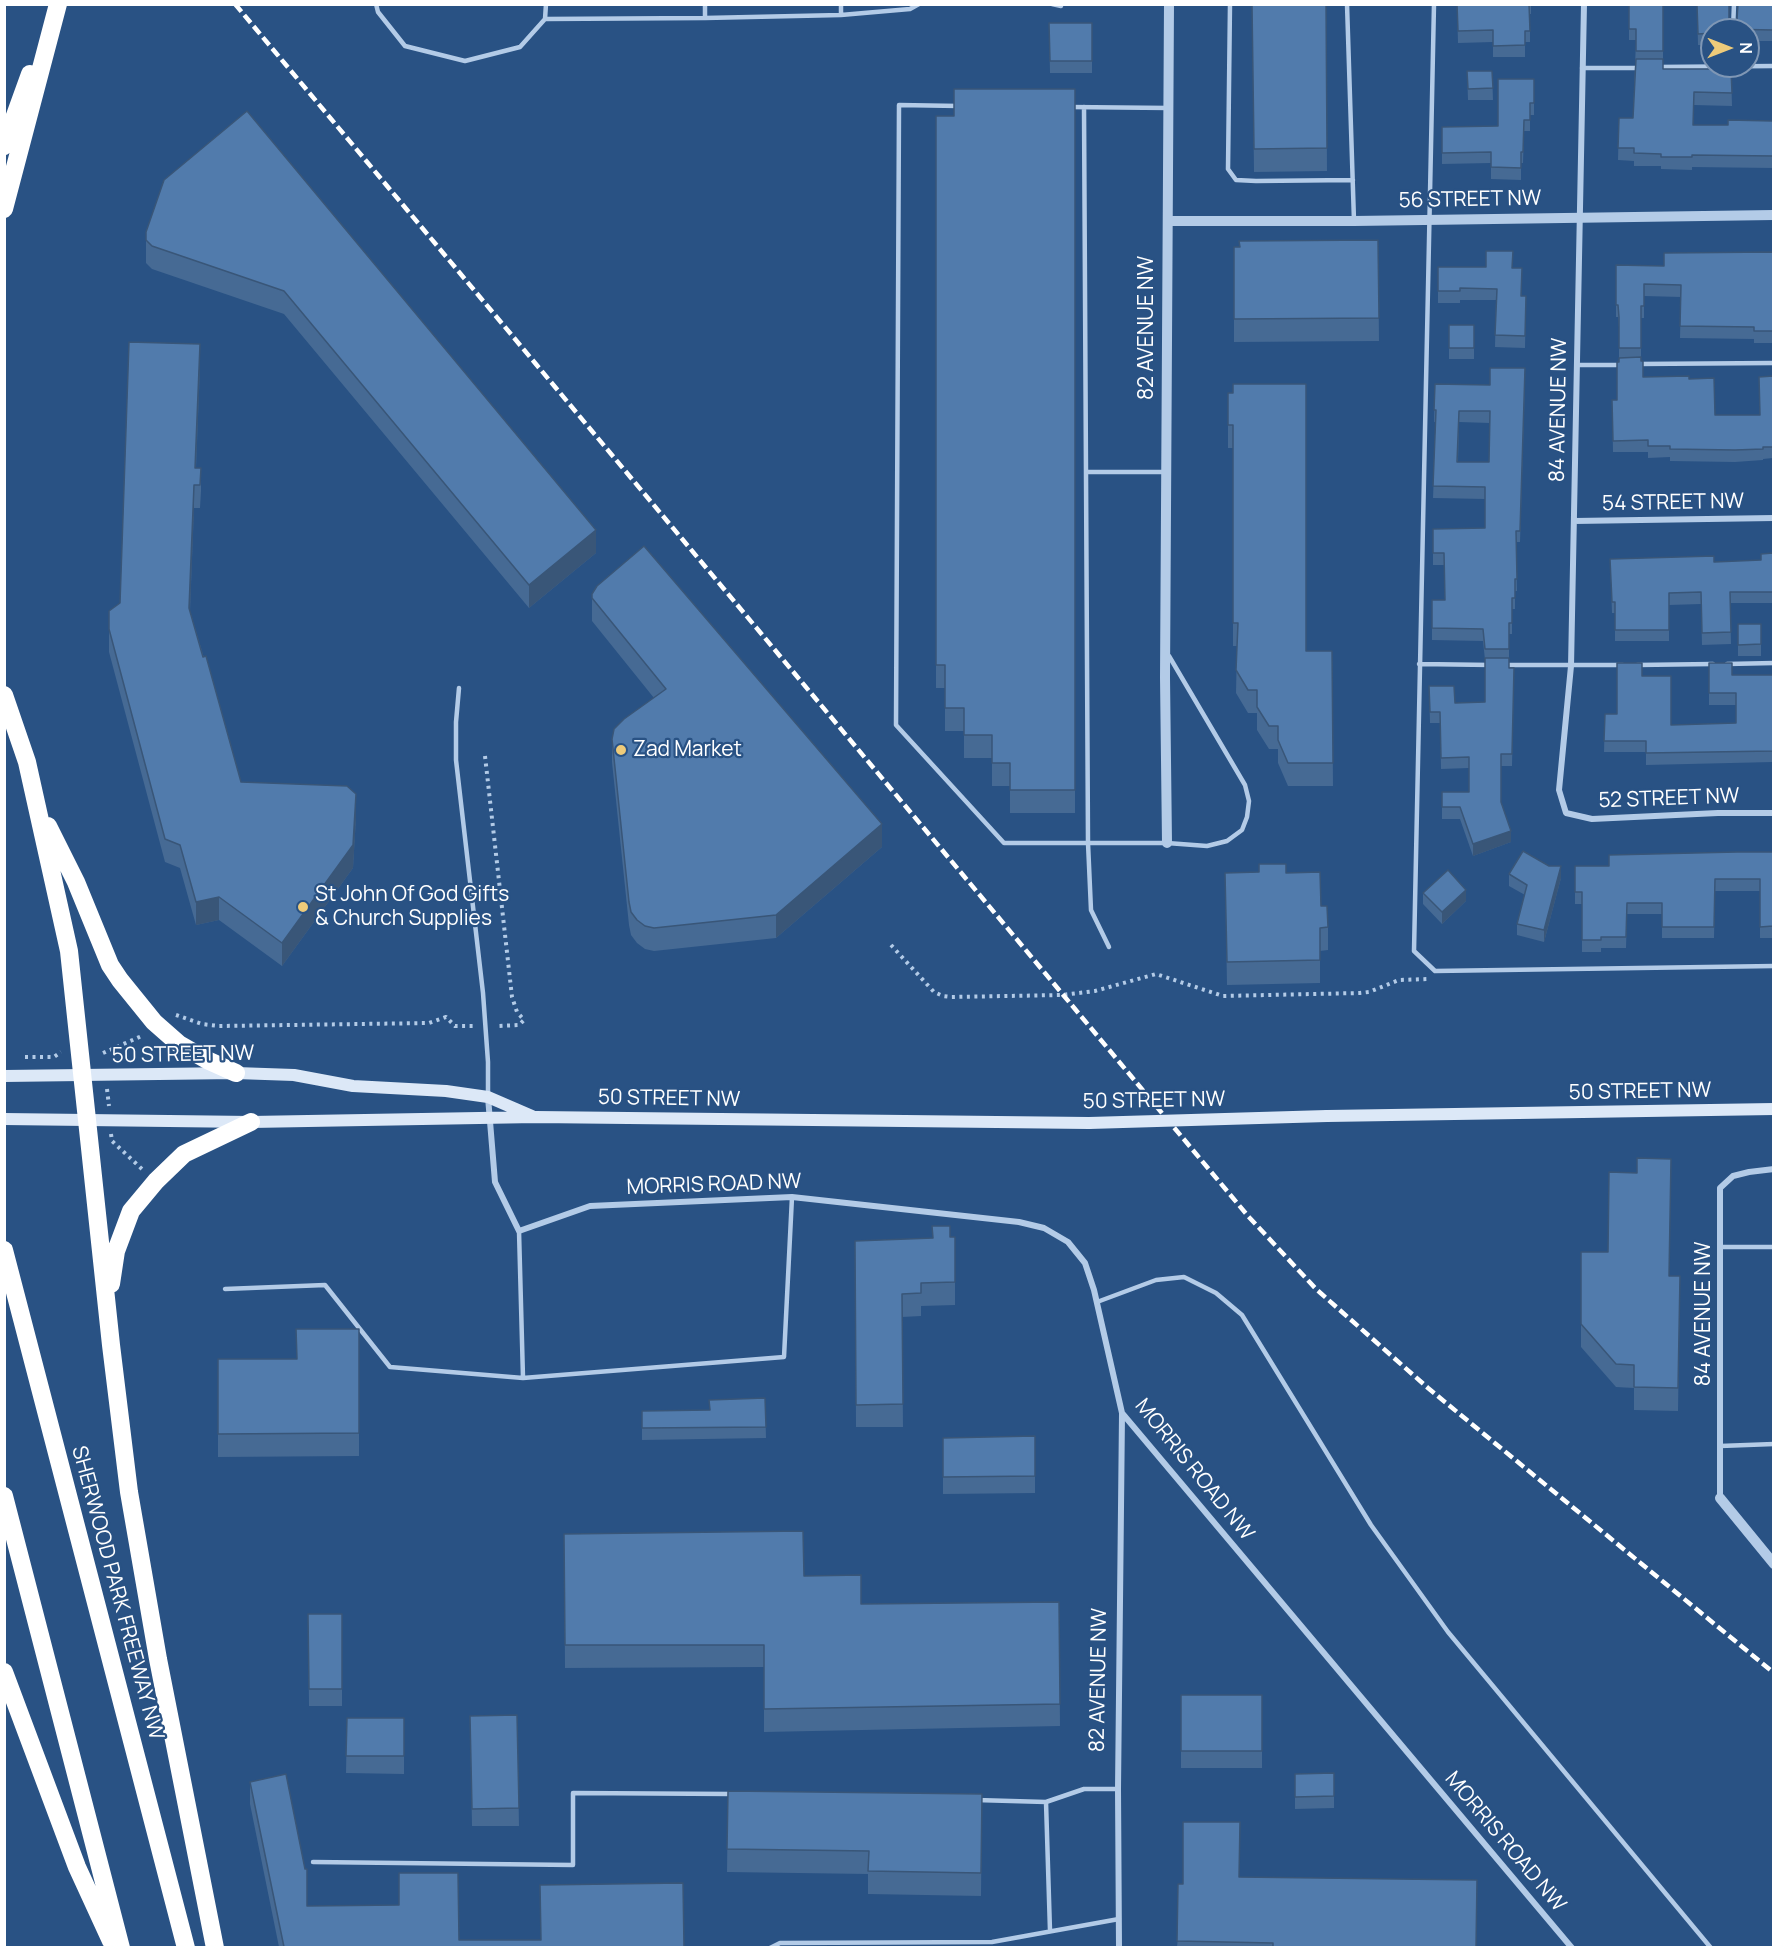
<!DOCTYPE html>
<style>
body{margin:0}
#map{position:relative;width:1778px;height:1952px;overflow:hidden;background:#295284;font-family:Manrope,sans-serif}
canvas{display:block}
.frame{position:absolute;inset:0;border:6px solid #fff;pointer-events:none}
.north{position:absolute;left:1700px;top:18px;width:60px;height:60px;box-sizing:border-box;background:#295284;border:2px solid #7f97b5;border-radius:50%;rotate:90deg;font-size:16px;font-weight:700;line-height:24px;text-align:center;color:#fff}
.north::after{content:'';display:block;margin:auto;width:21px;height:27px;background:#eecb7a;clip-path:polygon(50% 0,100% 100%,50% 72%,0 100%)}
</style>
<div id="map">
<canvas width="1778" height="1952"></canvas>
<div class="frame"></div>
<div class="north">N</div>
</div>
<script>
const g = document.querySelector('canvas').getContext('2d');
g.lineJoin = 'round';
function shape(rows) {
  const path = new Path2D();
  for (const r of rows) {
    path.moveTo(r[0], r[1]);
    for (let i = 2; i < r.length; i += 2) path.lineTo(r[i], r[i + 1]);
  }
  return path;
}
function trace(path, color, width, dash) {
  g.strokeStyle = color;
  g.lineWidth = width;
  g.lineCap = dash ? 'butt' : 'round';
  g.setLineDash(dash || []);
  g.stroke(path);
}
function fillPath(path, color) {
  g.fillStyle = color;
  g.fill(path, 'evenodd');
}
function label(font, color, halo, rows, align = 'center') {
  g.font = font + ' Manrope,sans-serif';
  g.lineWidth = 4.5;
  g.setLineDash([]);
  g.textBaseline = 'middle';
  g.strokeStyle = halo;
  g.fillStyle = color;
  for (const [text, x, y, turn = 0] of rows) {
    g.save();
    g.translate(x, y);
    g.rotate((+turn || 0) * Math.PI / 180);
    g.textAlign = isNaN(turn) ? turn : align;
    if (halo) g.strokeText(text, 0, 0);
    g.fillText(text, 0, 0);
    g.restore();
  }
}
trace(shape([
 [485,756,512,997,517,1012,524,1020,519,1025,497,1026],
 [891,945,934,992,943,996,951,997,1062,995,1095,991,1156,974,1223,996,1360,993,1369,992,1399,980,1428,979],
 [176,1015,202,1024,219,1026,429,1023,446,1017,455,1026,474,1026],
 [103,1053,144,1035],
 [25,1057,54,1057,61,1052],
 [107,1089,109,1106],
 [111,1134,112,1141,143,1170]
]), '#b3cbe7', 4, [3, 4.5]);
trace(shape([
 [376,4,378,12,405,46,465,61,520,47,545,19],
 [546,4,545,19,705,18],
 [705,4,705,18,841,15,841,4],
 [1052,4,1061,6],
 [1230,4,1228,169,1236,180,1256,181,1353,180],
 [1347,4,1354,221],
 [1434,4,1414,951,1435,971,1774,966],
 [841,15,910,9,919,4],
 [1733,30,1734,4],
 [1657,67,1774,66],
 [1582,68,1640,68],
 [959,106,899,105,896,725,1004,843,1167,843,1207,846,1227,841,1242,830,1247,817,1249,801,1245,785,1169,656],
 [1069,107,1169,108],
 [1084,107,1088,843,1091,910,1109,947],
 [1638,364,1774,363],
 [1577,365,1621,365],
 [1086,472,1166,472],
 [1419,664,1491,665],
 [1727,664,1774,663],
 [1505,665,1623,665],
 [1637,665,1713,664],
 [459,688,456,722,456,760,483,993,488,1062,488,1097],
 [519,1231,523,1378],
 [1720,1247,1774,1247],
 [225,1289,325,1285,390,1367,523,1378,784,1357,792,1197],
 [1097,1302,1156,1280,1184,1277,1216,1293,1242,1315,1371,1525,1448,1632,1711,1948],
 [1720,1446,1774,1444],
 [976,1800,1046,1802,1084,1789,1118,1789],
 [1046,1802,1050,1931],
 [313,1862,573,1865,573,1793,731,1794],
 [770,1948,780,1943,992,1942,1119,1919]
]), '#b3cbe7', 4.5);
trace(shape([
 [1584,4,1571,666,1559,790,1566,813,1592,819,1718,813,1774,813],
 [1574,521,1774,518],
 [488,1097,495,1182,519,1231,590,1206,792,1197,1019,1222,1044,1228,1068,1242,1085,1263,1094,1290,1122,1413,1572,1948],
 [1720,1498,1720,1188,1733,1176,1749,1172,1774,1169],
 [1119,1948,1118,1789,1122,1414]
]), '#b3cbe7', 6);
trace(shape([
 [1168,221,1354,221,1774,215],
 [1167,843,1165,677,1169,4],
 [1720,1498,1774,1564]
]), '#b3cbe7', 10);
trace(shape([
 [4,1076,236,1073,294,1075,353,1086,446,1091,488,1097,532,1116],
 [1327,1116,1774,1109],
 [4,1119,251,1122,536,1117,1089,1123]
]), '#dce8f7', 12);
trace(shape([
 [4,146,30,74],
 [4,209,58,4],
 [4,695,27,762,69,951,111,1345,129,1492,158,1659,215,1948],
 [48,826,76,882,110,965,120,980,154,1022,179,1044,207,1060,236,1073],
 [4,1250,186,1948],
 [111,1284,116,1251,131,1211,156,1181,184,1154,251,1122],
 [4,1496,121,1948],
 [4,1672,77,1867,111,1941]
]), '#fff', 18);
trace(shape([
 [235,4,1248,1216,1316,1289,1428,1388,1774,1673]
]), '#fff', 4.5, [10, 4.5]);
trace(shape([
 [1089,1123,1327,1116]
]), '#dce8f7', 12);
fillPath(shape([
 [1252,4,1326,4,1327,171,1254,172],
 [1457,4,1531,4,1531,14,1530,14,1530,42,1525,42,1525,57,1493,57,1493,42,1458,43],
 [1629,4,1663,4,1663,69,1731,69,1732,106,1694,105,1693,125,1728,125,1773,121,1773,168,1692,167,1692,170,1661,169,1661,166,1634,166,1634,161,1618,160,1619,118,1633,118,1636,40,1629,40],
 [1773,4,1773,41,1748,41,1748,30,1712,30,1712,45,1698,45,1697,5,1733,23],
 [1049,23,1092,23,1092,73,1050,73],
 [1467,71,1492,71,1493,100,1468,100],
 [1534,79,1534,115,1530,115,1530,131,1524,131,1523,163,1521,163,1521,180,1491,179,1491,163,1442,164,1442,127,1498,126],
 [1075,89,1075,813,1010,813,1010,786,992,786,992,758,964,758,964,731,945,731,945,688,936,688,936,116,954,116],
 [247,111,596,553,529,608,284,314,152,269,146,263,146,232],
 [1378,240,1379,341,1234,342,1234,247],
 [1773,252,1773,343,1754,343,1754,339,1680,338,1681,297,1644,296,1644,318,1641,318,1641,361,1643,377,1689,379,1715,415,1760,415,1773,376,1773,458,1763,459,1763,460,1735,462,1670,461,1670,457,1648,458,1648,452,1613,452,1612,400,1617,400,1619,358,1619,328,1618,317,1616,317,1616,265,1664,266],
 [1438,267,1513,268,1522,296,1526,296,1525,348,1495,347,1496,300,1460,300,1460,303,1438,303],
 [1449,325,1474,325,1474,359,1449,359],
 [200,367,196,468,201,468,201,491,200,508,194,508,190,611,241,782,356,817,353,868,282,966,219,920,196,925,180,868,165,862,109,652,109,611,120,603],
 [1525,380,1520,542,1516,542,1517,591,1515,591,1515,609,1512,609,1512,634,1509,634,1509,668,1514,668,1512,766,1501,766,1501,802,1511,842,1473,856,1460,819,1442,819,1442,792,1469,792,1469,768,1441,769,1440,723,1430,723,1429,686,1455,703,1485,702,1485,660,1483,641,1432,640,1432,600,1445,600,1444,565,1433,565,1433,529,1485,528,1485,499,1433,498,1436,422,1434,422,1435,384,1490,385],
 [1459,422,1490,423,1489,462,1458,462],
 [1228,393,1306,651,1332,651,1333,786,1288,786,1278,763,1278,749,1269,749,1257,730,1257,713,1248,713,1236,693,1237,646,1233,646,1233,448,1228,448],
 [1773,553,1773,603,1730,603,1731,644,1702,645,1701,604,1669,605,1669,641,1615,641,1615,613,1612,613,1610,559,1714,562,1761,560],
 [592,594,882,847,776,938,654,951,645,949,637,943,631,935,629,925,612,762,612,739,654,698,592,621],
 [1738,624,1761,624,1761,656,1738,656],
 [1709,663,1732,675,1773,675,1773,762,1646,765,1646,752,1604,752,1605,714,1617,714,1642,676,1671,725,1736,723,1736,705,1709,705],
 [1773,852,1773,938,1760,938,1760,891,1715,891,1714,938,1662,938,1662,914,1627,914,1626,948,1601,948,1601,952,1582,952,1582,904,1575,904,1575,866,1609,866],
 [1225,873,1286,873,1321,906,1328,927,1328,950,1320,951,1320,983,1227,985],
 [1509,874,1561,878,1544,942,1517,935,1517,924,1525,895,1509,886],
 [1423,893,1466,901,1442,924,1423,904],
 [955,1237,955,1305,921,1306,921,1316,902,1317,903,1427,856,1427,855,1241],
 [1581,1252,1670,1276,1680,1276,1678,1411,1634,1410,1634,1388,1616,1387,1581,1347],
 [359,1329,359,1456,218,1457,218,1359,296,1359],
 [765,1398,766,1438,642,1440,642,1411,709,1410],
 [1035,1436,1035,1493,943,1494,943,1438],
 [564,1534,804,1576,861,1604,1059,1602,1060,1726,764,1732,764,1667,565,1668],
 [308,1614,342,1614,342,1706,309,1706],
 [1181,1695,1262,1695,1262,1768,1181,1768],
 [517,1715,519,1826,472,1826,470,1716],
 [347,1718,404,1718,404,1774,346,1773],
 [1334,1773,1334,1808,1295,1809,1295,1774],
 [250,1782,307,1906,459,1940,684,1947,279,1947,250,1804],
 [728,1791,982,1794,981,1896,868,1894,868,1874,727,1872],
 [1240,1877,1476,1947,1177,1947,1183,1884]
]), '#466a94');
fillPath(shape([
 [200,344,200,367,195,485,195,468],
 [194,485,194,508,189,631,189,608],
 [596,530,596,553,529,608,529,585],
 [356,794,356,817,353,868,282,966,282,943],
 [882,824,882,847,776,938,776,915],
 [1511,831,1511,842,1473,856,1473,844],
 [1561,866,1561,878,1544,942,1544,930],
 [1466,890,1466,901,1442,924,1442,912],
 [219,897,219,920,196,925,196,902]
]), '#395678');
const building = shape([
 [1252,4,1326,4,1327,148,1254,149,1252,4],
 [1457,4,1529,4,1530,31,1525,31,1525,45,1493,46,1493,30,1458,31,1457,4],
 [1629,4,1663,4,1663,51,1636,51,1636,29,1629,29,1629,4],
 [1729,4,1729,20,1733,23,1737,19,1738,4,1773,4,1773,30,1722,29,1722,30,1712,30,1712,33,1698,34,1697,5,1729,4],
 [1049,23,1092,23,1092,61,1050,61,1049,23],
 [1636,59,1663,59,1663,69,1731,69,1732,93,1694,92,1693,125,1728,125,1728,120,1773,121,1773,156,1692,155,1692,157,1661,157,1661,154,1634,153,1634,148,1618,148,1619,118,1633,118,1636,59],
 [1467,71,1492,71,1493,88,1468,89,1467,71],
 [1498,79,1534,79,1534,103,1530,103,1530,120,1524,120,1523,152,1521,152,1521,168,1491,167,1491,152,1442,153,1442,127,1498,126,1498,79],
 [954,89,1075,89,1075,790,1010,790,1010,763,992,763,992,735,964,735,964,708,945,708,945,665,936,665,936,116,954,116,954,89],
 [247,111,596,530,529,585,284,291,152,246,146,240,146,232,164,180,247,111],
 [1378,240,1379,318,1234,319,1234,247,1240,247,1239,241,1378,240],
 [1486,251,1513,251,1512,268,1522,268,1521,296,1526,296,1525,336,1495,335,1497,289,1460,288,1460,291,1438,291,1438,267,1486,267,1486,251],
 [1773,252,1773,331,1754,331,1754,327,1680,326,1681,285,1644,284,1644,306,1641,306,1641,348,1619,348,1619,317,1618,305,1616,305,1616,265,1664,266,1664,253,1773,252],
 [1449,325,1474,325,1474,348,1449,348,1449,325],
 [129,342,200,344,195,468,201,468,200,485,194,485,189,608,203,657,206,656,241,782,347,786,356,794,353,845,282,943,219,897,196,902,180,845,165,839,109,629,109,611,120,603,129,342],
 [1641,357,1641,361,1643,361,1643,377,1689,376,1689,379,1714,378,1715,415,1760,415,1759,377,1773,376,1773,447,1763,447,1763,449,1735,450,1670,449,1670,446,1648,446,1648,440,1613,441,1612,400,1617,400,1617,362,1619,362,1619,358,1641,357],
 [1490,368,1525,368,1520,531,1516,531,1517,579,1515,579,1515,598,1512,598,1512,623,1509,623,1509,649,1485,649,1483,629,1432,628,1432,600,1445,600,1444,553,1433,553,1433,529,1485,528,1485,487,1433,486,1436,410,1434,410,1435,384,1490,385,1490,368],
 [1459,411,1490,411,1489,462,1457,462,1459,411],
 [1233,384,1306,384,1306,651,1332,651,1333,763,1288,763,1278,740,1278,726,1269,726,1257,707,1257,690,1248,690,1236,670,1238,623,1233,623,1233,425,1228,425,1228,393,1233,393,1233,384],
 [644,546,882,824,776,915,654,928,645,926,637,920,631,912,629,902,612,739,614,729,624,719,666,689,592,598,592,594,597,586,644,546],
 [1773,553,1773,592,1730,592,1731,632,1702,633,1701,592,1669,593,1669,630,1615,630,1615,602,1612,602,1610,559,1714,556,1714,562,1761,560,1761,554,1773,553],
 [1738,624,1761,624,1761,644,1738,645,1738,624],
 [1485,658,1509,658,1509,668,1514,668,1512,754,1501,754,1501,802,1511,831,1473,844,1460,807,1442,807,1442,792,1469,792,1469,757,1441,758,1440,712,1430,712,1429,686,1454,686,1455,703,1485,702,1485,658],
 [1617,663,1642,663,1642,676,1671,676,1671,725,1736,723,1736,693,1709,693,1709,663,1732,663,1732,675,1773,675,1773,751,1646,753,1646,741,1604,741,1605,714,1617,714,1617,663],
 [1523,851,1549,866,1561,866,1544,930,1517,924,1527,885,1509,874,1523,851],
 [1737,852,1773,852,1773,926,1760,927,1760,879,1715,879,1714,927,1662,927,1662,903,1627,903,1626,937,1601,937,1601,940,1582,940,1582,892,1575,892,1575,866,1609,866,1609,855,1737,852],
 [1259,864,1286,864,1286,873,1320,872,1321,906,1327,906,1328,927,1320,928,1320,960,1227,962,1225,873,1259,872,1259,864],
 [1448,870,1466,890,1442,912,1423,893,1448,870],
 [1637,1158,1671,1159,1669,1276,1680,1276,1678,1388,1634,1387,1634,1365,1616,1364,1581,1324,1581,1252,1608,1252,1609,1172,1637,1173,1637,1158],
 [932,1226,950,1226,950,1237,955,1237,955,1282,921,1283,921,1293,902,1294,903,1404,856,1405,855,1241,933,1238,932,1226],
 [296,1329,359,1329,359,1433,218,1434,218,1359,297,1359,296,1329],
 [765,1398,766,1427,642,1428,642,1411,710,1410,709,1400,765,1398],
 [1035,1436,1035,1476,943,1477,943,1438,1035,1436],
 [803,1531,804,1576,861,1575,861,1604,1059,1602,1060,1704,764,1709,764,1645,565,1645,564,1534,803,1531],
 [308,1614,342,1614,342,1689,309,1689,308,1614],
 [1181,1695,1262,1695,1262,1751,1181,1751,1181,1695],
 [517,1715,519,1808,472,1809,470,1716,517,1715],
 [347,1718,404,1718,404,1756,346,1756,347,1718],
 [1334,1773,1334,1796,1295,1797,1295,1774,1334,1773],
 [286,1774,305,1869,307,1869,307,1906,399,1905,399,1873,458,1873,459,1940,541,1940,540,1885,683,1883,684,1947,284,1947,250,1782,286,1774],
 [728,1791,982,1794,981,1873,868,1871,869,1851,727,1849,728,1791],
 [1183,1822,1240,1822,1239,1877,1477,1880,1476,1947,1273,1947,1273,1943,1177,1941,1178,1884,1183,1884,1183,1822]
]);
fillPath(building, '#517bac');
trace(building, '#395678', 1.5);
for (const [x, y, r, color] of [
 [621,750,6,"#eecb7a"],
 [303,907,6,"#eecb7a"]
]) {
  const dot = new Path2D();
  dot.arc(x, y, r, 0, 2 * Math.PI);
  g.fillStyle = color;
  g.fill(dot);
  trace(dot, '#295284', 2);
}
label('21px', '#fff', '#295284', [
 ["56 STREET NW",1470,200,-1],
 ["82 AVENUE NW",1147,328,-90],
 ["84 AVENUE NW",1559,410,-89],
 ["54 STREET NW",1673,503,-1],
 ["52 STREET NW",1669,799,-2],
 ["50 STREET NW",183,1055,-1],
 ["50 STREET NW",1640,1092,-1],
 ["50 STREET NW",669,1099,1],
 ["50 STREET NW",1154,1101,-1],
 ["MORRIS ROAD NW",714,1185,-2],
 ["84 AVENUE NW",1704,1314,-90],
 ["MORRIS ROAD NW",1194,1470,51],
 ["SHERWOOD PARK FREEWAY NW",117,1593,75],
 ["82 AVENUE NW",1099,1680,-89],
 ["MORRIS ROAD NW",1505,1842,50]
]);
label('21px', '#fff', '#295284', [
 ["Zad Market",633,750],
 ["St John Of God Gifts",315,895],
 ["& Church Supplies",315,919]
], 'left');
</script>
